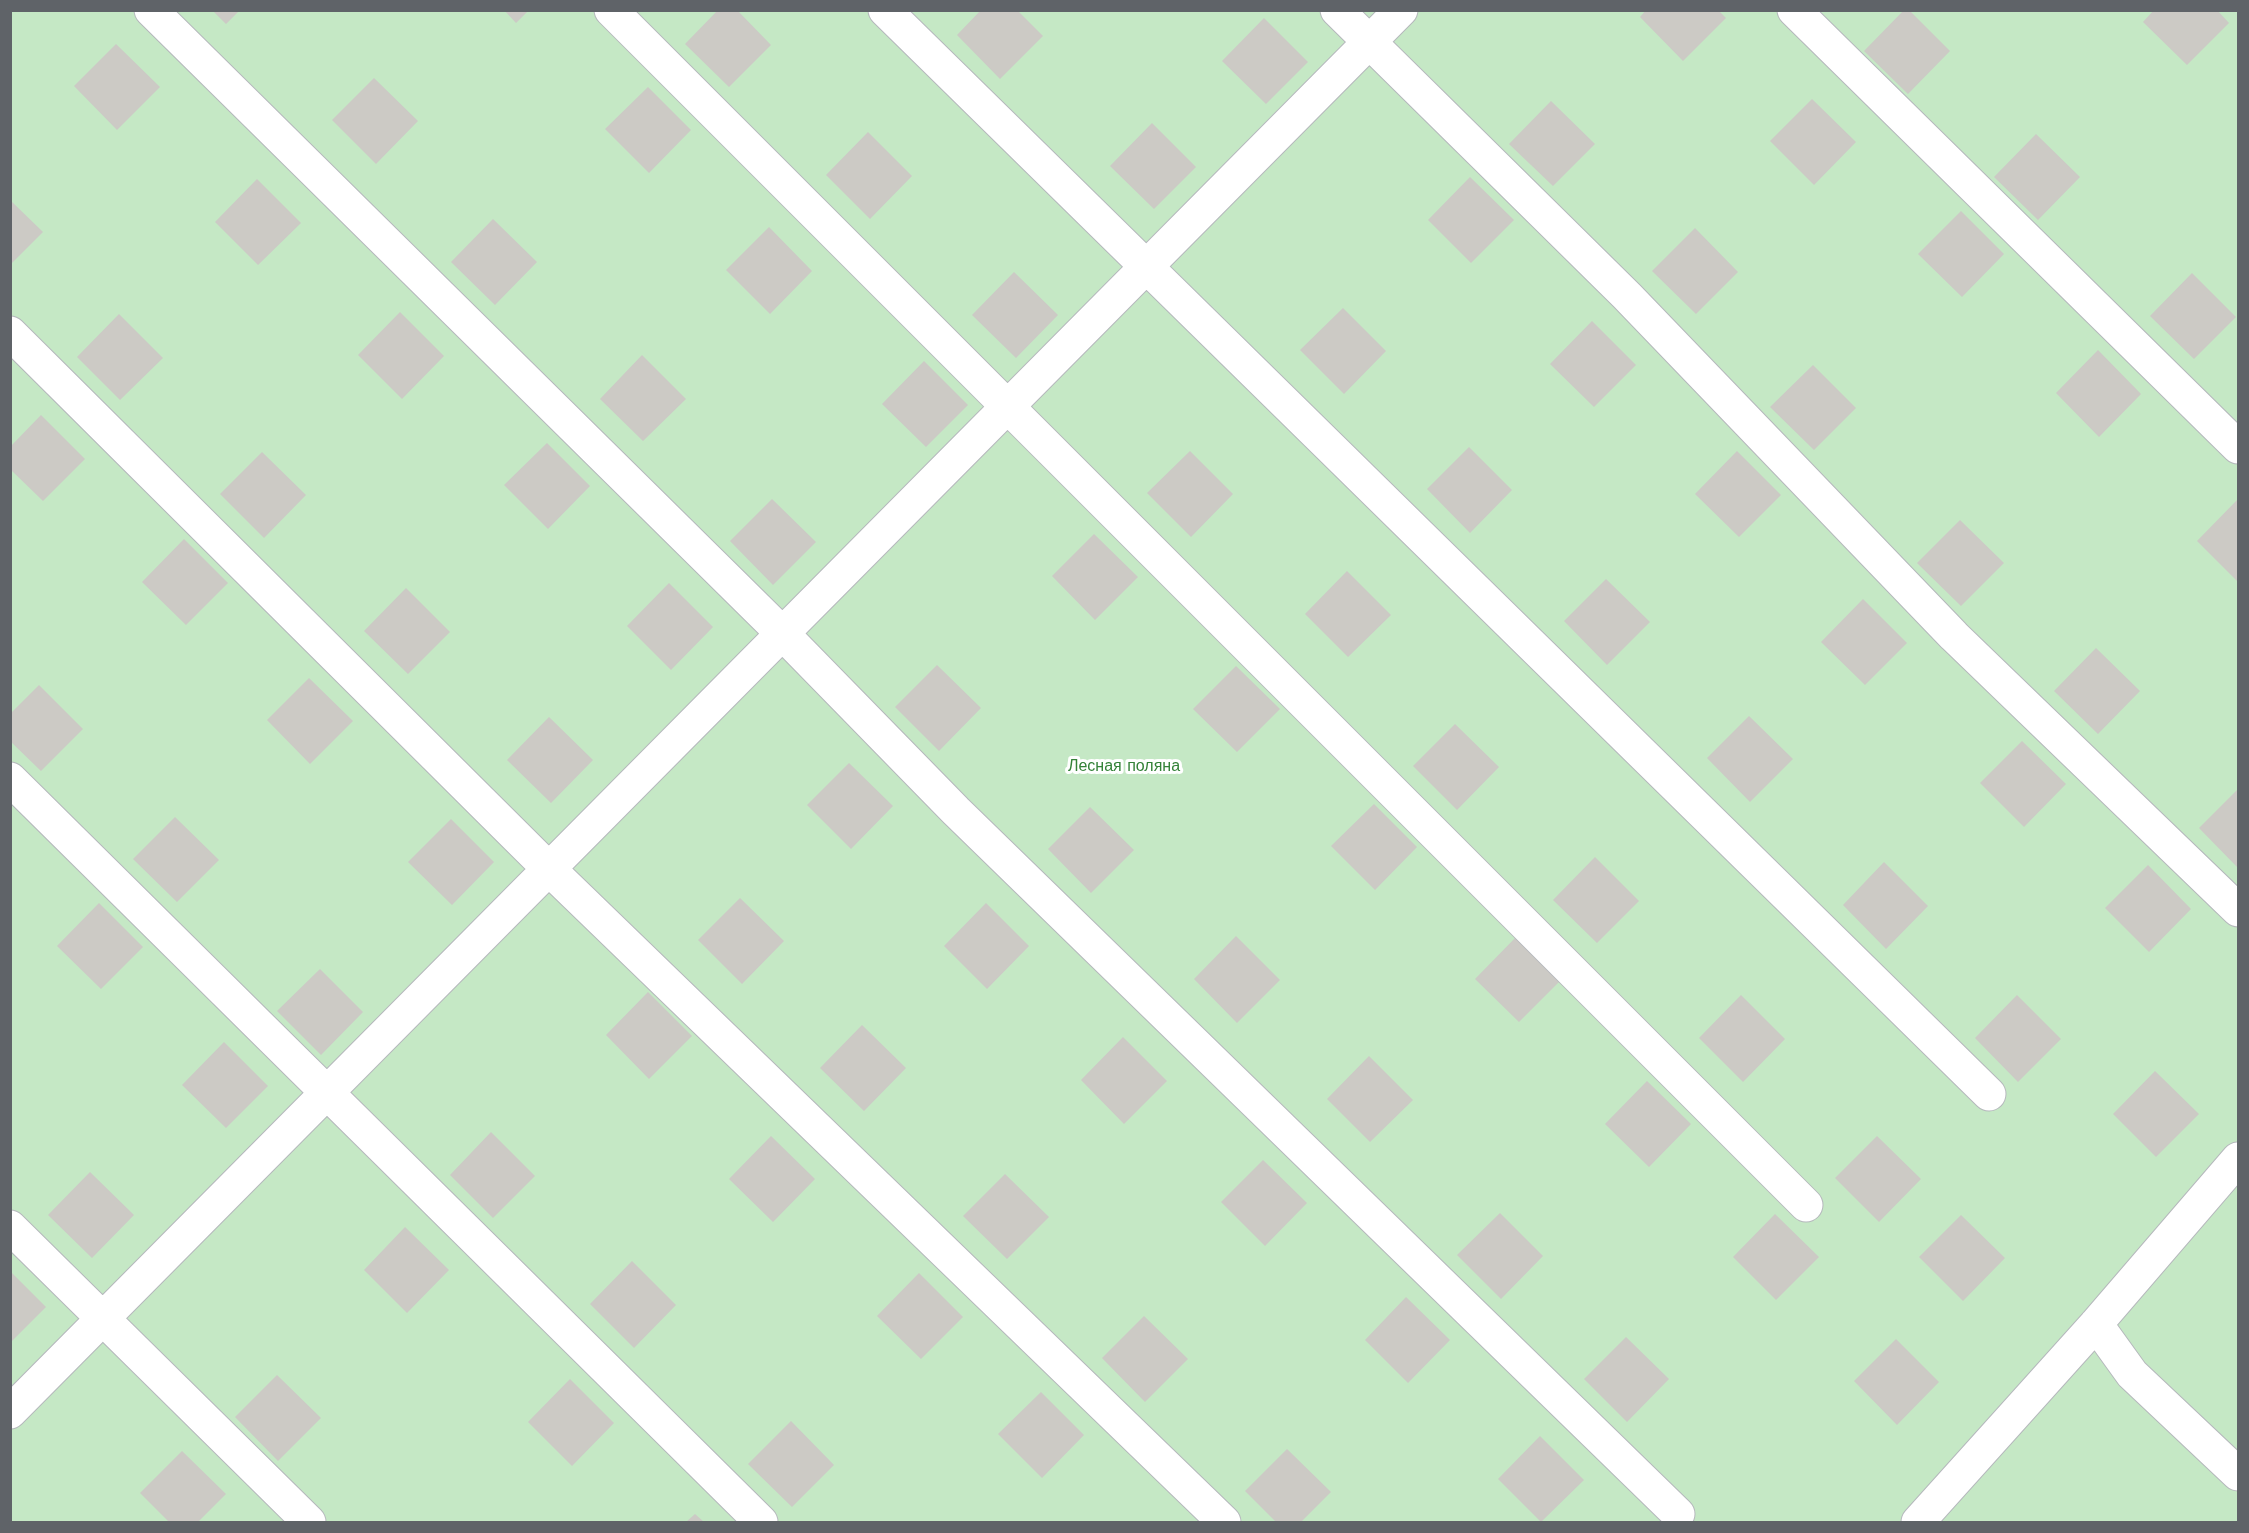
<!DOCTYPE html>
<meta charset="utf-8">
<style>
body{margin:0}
#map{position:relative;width:2249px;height:1533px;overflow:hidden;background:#f1efe8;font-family:"Work Sans",sans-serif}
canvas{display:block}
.frame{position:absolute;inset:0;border:12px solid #5f6368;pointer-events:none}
</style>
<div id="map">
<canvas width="2249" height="1533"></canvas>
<div class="frame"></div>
</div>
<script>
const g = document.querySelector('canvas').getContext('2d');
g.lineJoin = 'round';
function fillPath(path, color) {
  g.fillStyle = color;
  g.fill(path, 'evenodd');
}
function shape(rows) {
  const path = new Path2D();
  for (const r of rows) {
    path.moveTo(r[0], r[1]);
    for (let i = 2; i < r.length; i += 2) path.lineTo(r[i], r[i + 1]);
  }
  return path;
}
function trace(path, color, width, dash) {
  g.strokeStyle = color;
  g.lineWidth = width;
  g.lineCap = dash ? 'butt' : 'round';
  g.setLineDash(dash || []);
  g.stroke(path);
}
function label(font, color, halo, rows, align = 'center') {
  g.font = font + ' "Work Sans",sans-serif';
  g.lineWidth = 6;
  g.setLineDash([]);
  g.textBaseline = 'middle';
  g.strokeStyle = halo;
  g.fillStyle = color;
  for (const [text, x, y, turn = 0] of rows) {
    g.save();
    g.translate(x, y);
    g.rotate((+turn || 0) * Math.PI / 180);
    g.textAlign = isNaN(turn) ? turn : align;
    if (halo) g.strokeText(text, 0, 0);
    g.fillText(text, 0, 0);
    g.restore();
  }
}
fillPath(shape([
 [11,11,2238,11,2238,1522,11,1522]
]), '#c5e8c5');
fillPath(shape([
 [212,10,240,10,226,24],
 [504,10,529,10,516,23],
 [718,10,737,10,771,45,729,87,685,44],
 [981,10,1017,10,1043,36,1000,79,957,35],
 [1646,10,1718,10,1726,18,1683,61,1640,17],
 [1904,10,1909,10,1950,51,1908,94,1864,51],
 [2154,10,2217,10,2229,23,2187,65,2143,22],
 [1264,18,1308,62,1266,104,1222,61],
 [116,44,160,87,117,130,74,86],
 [374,78,418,121,376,164,332,120],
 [648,87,691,130,649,173,605,129],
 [1812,99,1856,142,1814,185,1770,141],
 [1551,101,1595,144,1553,186,1509,144],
 [1152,123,1196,167,1154,209,1110,166],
 [868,132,912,176,870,219,826,175],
 [2036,134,2080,177,2038,220,1994,177],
 [1470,177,1514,220,1471,263,1428,220],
 [257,179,301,223,258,265,215,222],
 [10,200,43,232,10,265],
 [1961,211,2004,254,1962,297,1918,254],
 [493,219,537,262,495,305,451,262],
 [769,227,812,271,770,314,726,270],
 [1695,228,1738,272,1696,314,1652,271],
 [1014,272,1058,315,1016,358,972,315],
 [2192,273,2236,317,2194,359,2150,316],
 [1343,308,1386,351,1344,394,1300,350],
 [400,312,444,356,402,399,358,355],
 [119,314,163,358,120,400,77,357],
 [1592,321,1636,365,1594,407,1550,364],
 [2098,350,2141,394,2099,437,2056,393],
 [642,355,686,399,643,441,600,399],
 [924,361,968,405,926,447,882,404],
 [1813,365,1856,408,1814,450,1770,407],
 [41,415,85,459,43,501,10,469,10,447],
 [547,443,590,486,548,529,504,485],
 [1469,447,1512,490,1470,533,1427,489],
 [1190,451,1233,494,1191,537,1147,493],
 [1737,451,1781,495,1739,537,1695,494],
 [262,452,306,495,264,538,220,494],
 [772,499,816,542,773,585,730,541],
 [2238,499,2238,582,2197,541],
 [1960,520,2004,563,1961,606,1917,563],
 [1094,534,1138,577,1095,620,1052,576],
 [184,539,228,583,186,625,142,582],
 [1347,571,1391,615,1348,657,1305,614],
 [1606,579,1650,622,1607,665,1564,621],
 [669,583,713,627,671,670,627,626],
 [406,588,450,632,408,674,364,631],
 [1863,599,1907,643,1865,685,1821,642],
 [2096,648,2140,691,2098,734,2054,691],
 [937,665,981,708,939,751,895,707],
 [1236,666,1280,709,1237,752,1193,709],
 [309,678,353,721,310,764,267,720],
 [39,685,83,729,41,771,10,741,10,714],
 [1749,716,1793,759,1750,802,1707,758],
 [549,717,593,760,551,803,507,760],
 [1455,724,1499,767,1457,810,1413,766],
 [2022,741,2066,784,2024,827,1980,783],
 [849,763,893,806,851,849,807,805],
 [2238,789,2238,868,2199,828],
 [1374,804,1417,847,1375,890,1331,846],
 [1090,807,1134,850,1091,893,1048,849],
 [175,817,219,860,177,902,133,859],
 [451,819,494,862,452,905,408,862],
 [1595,857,1639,901,1597,943,1553,900],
 [1884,862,1928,906,1886,949,1843,905],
 [2148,865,2191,909,2149,952,2105,908],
 [740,898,784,941,742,984,698,940],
 [99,903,143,947,101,989,57,946],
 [986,903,1029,946,987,989,944,946],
 [1236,936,1280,980,1237,1023,1194,979],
 [1517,936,1561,980,1519,1022,1475,979],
 [320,969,363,1012,321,1055,277,1011],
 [648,992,692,1036,649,1079,606,1035],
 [1741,995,1785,1039,1743,1082,1699,1038],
 [2017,995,2061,1039,2018,1082,1975,1038],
 [862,1025,906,1068,864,1111,820,1068],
 [1123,1037,1167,1081,1124,1124,1081,1080],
 [224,1042,268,1086,226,1128,182,1085],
 [1369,1056,1413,1100,1370,1142,1327,1099],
 [2155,1071,2199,1114,2156,1157,2113,1114],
 [1647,1081,1691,1124,1649,1167,1605,1124],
 [491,1132,535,1176,493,1218,450,1175],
 [771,1136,815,1179,773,1222,729,1179],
 [1877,1136,1921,1179,1879,1222,1835,1178],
 [1263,1160,1307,1203,1265,1246,1221,1202],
 [90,1172,134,1215,92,1258,48,1215],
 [1005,1174,1049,1217,1007,1259,963,1216],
 [1500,1213,1543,1256,1501,1299,1457,1255],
 [1775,1214,1819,1257,1776,1300,1733,1257],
 [1961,1215,2005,1258,1963,1301,1919,1257],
 [405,1227,449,1270,407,1313,364,1270],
 [632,1261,676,1305,634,1348,590,1304],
 [10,1271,46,1307,10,1343],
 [919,1273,963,1317,921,1359,877,1316],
 [1406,1297,1450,1340,1408,1383,1365,1340],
 [1144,1316,1188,1359,1145,1402,1102,1358],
 [1626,1337,1669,1379,1627,1422,1584,1379],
 [1896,1339,1939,1382,1897,1425,1854,1381],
 [277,1375,321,1418,278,1461,235,1417],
 [570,1379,614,1423,572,1466,528,1422],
 [1041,1392,1084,1435,1042,1478,998,1434],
 [791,1421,834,1465,792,1507,748,1464],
 [1540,1436,1584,1480,1541,1522,1498,1479],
 [1287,1449,1331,1492,1301,1522,1276,1522,1245,1491],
 [182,1451,226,1494,198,1522,169,1522,140,1493],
 [695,1514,704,1522,686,1522]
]), '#cccac5');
const minor = shape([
 [151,10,783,634,956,811,1678,1514],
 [611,10,1806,1205],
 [885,10,1989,1094],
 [1337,10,1627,296,1954,636,2238,910],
 [1794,10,2238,447],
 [10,333,549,869,1224,1522],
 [10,779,761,1522],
 [10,1227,309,1522],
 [2096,1324,2132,1374,2238,1474],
 [10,1412,1401,10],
 [1918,1522,2096,1324,2238,1159]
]);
trace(minor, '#b5b8bc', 35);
trace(minor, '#fff', 33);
label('16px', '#348238', '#fff', [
 ["Лесная поляна",1124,766]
]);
</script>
